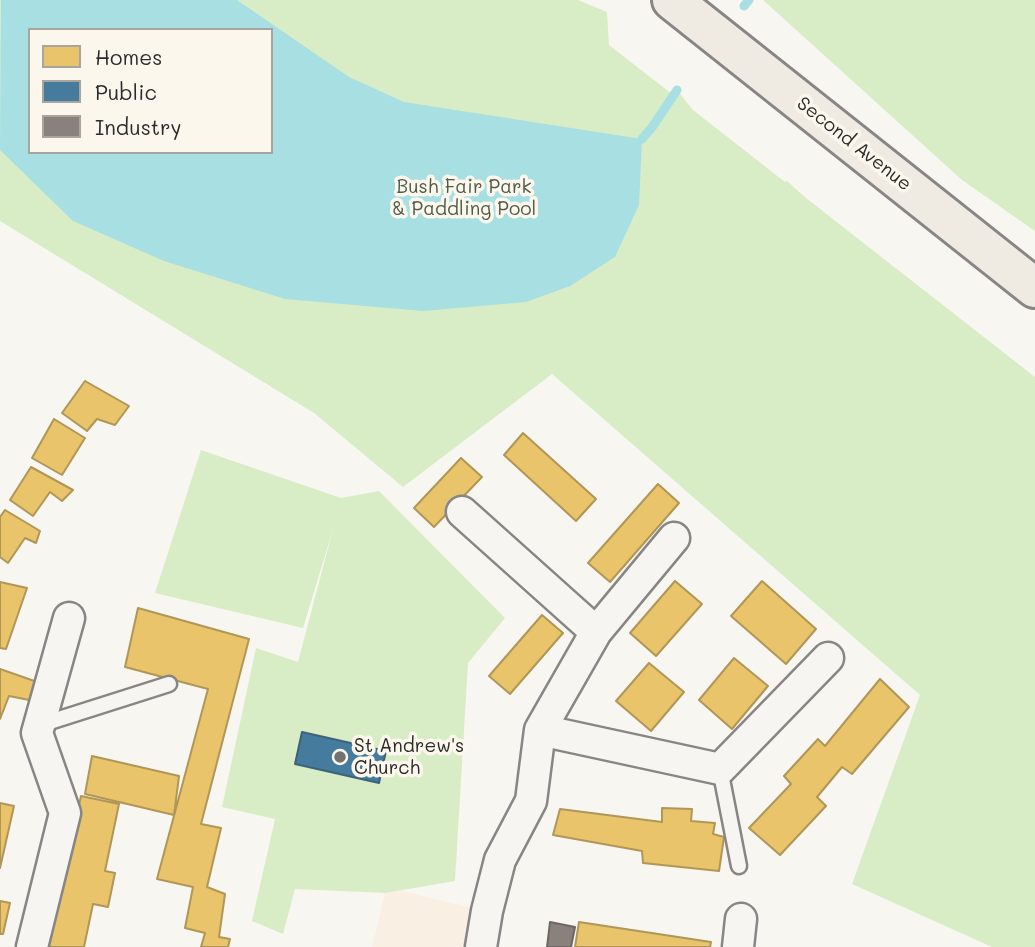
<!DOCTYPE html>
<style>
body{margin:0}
#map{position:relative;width:1035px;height:947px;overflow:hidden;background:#f8f6f0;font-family:Mali,sans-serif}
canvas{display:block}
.legend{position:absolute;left:28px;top:28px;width:245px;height:126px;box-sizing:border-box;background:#fbf7ec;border:2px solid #a8a59f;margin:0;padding:9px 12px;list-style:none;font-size:21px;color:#2b2b2b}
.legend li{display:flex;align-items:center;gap:14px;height:35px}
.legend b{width:35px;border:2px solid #a8a59f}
</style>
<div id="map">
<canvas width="1035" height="947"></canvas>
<ul class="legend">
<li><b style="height:19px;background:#e9c46a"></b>Homes</li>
<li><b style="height:19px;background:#457b9d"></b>Public</li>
<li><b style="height:19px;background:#8a817c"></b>Industry</li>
</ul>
</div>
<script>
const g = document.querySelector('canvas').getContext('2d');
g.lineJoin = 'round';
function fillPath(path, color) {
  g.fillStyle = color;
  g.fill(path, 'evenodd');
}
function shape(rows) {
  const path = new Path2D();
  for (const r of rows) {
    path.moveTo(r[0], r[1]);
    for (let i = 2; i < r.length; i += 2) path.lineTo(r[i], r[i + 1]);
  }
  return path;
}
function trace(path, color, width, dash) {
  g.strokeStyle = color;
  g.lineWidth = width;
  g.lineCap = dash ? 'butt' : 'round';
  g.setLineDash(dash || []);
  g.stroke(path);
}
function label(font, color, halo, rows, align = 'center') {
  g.font = font + ' Mali,sans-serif';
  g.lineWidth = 7;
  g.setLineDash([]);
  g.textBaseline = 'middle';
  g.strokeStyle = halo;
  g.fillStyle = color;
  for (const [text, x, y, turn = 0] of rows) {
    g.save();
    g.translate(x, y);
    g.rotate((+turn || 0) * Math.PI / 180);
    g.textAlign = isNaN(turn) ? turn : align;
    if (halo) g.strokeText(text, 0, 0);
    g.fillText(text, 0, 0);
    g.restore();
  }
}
fillPath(shape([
 [401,891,485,911,478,947,372,947,385,893]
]), '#f9efe2');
fillPath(shape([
 [0,0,578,0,607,12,609,45,672,94,677,90,693,110,785,182,787,181,806,198,1035,377,1035,947,992,947,852,884,920,695,552,374,403,487,314,413,0,221],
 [30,30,271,30,271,152,30,152],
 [763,0,1035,0,1035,231,962,180],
 [201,450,341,498,379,491,505,618,468,663,455,881,385,893,295,889,283,934,252,921,275,819,222,807,256,648,298,662,333,529,303,628,155,593]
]), '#d8edc5');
fillPath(shape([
 [1,0,237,0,349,77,404,102,642,139,639,205,615,257,570,286,526,302,423,311,285,299,164,261,73,221,0,150],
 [30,30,271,30,271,152,30,152]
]), '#a7dfe2');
const homes = shape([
 [85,381,129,406,115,425,97,419,87,431,62,413,85,381],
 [54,419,85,438,62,475,32,458,54,419],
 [523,433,596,499,576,521,504,455,523,433],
 [461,458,482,477,434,527,414,508,461,458],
 [31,467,73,490,62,501,50,492,33,516,10,500,31,467],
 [658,484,679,503,610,582,588,563,658,484],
 [5,510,40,531,36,543,25,538,8,563,0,557,0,517,5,510],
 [675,581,702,604,656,656,630,633,675,581],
 [762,581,816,629,786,664,731,616,762,581],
 [0,582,27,588,6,649,0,648,0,582],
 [138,608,249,639,201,824,221,828,207,887,225,894,219,937,230,939,228,947,201,947,205,933,185,928,193,887,157,879,208,689,125,667,138,608],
 [542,615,563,633,510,694,489,676,542,615],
 [734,658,768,686,732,729,699,700,734,658],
 [649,663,684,692,651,731,616,701,649,663],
 [0,669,43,684,39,702,9,696,0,719,0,669],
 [880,679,909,707,852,774,842,767,817,797,826,806,780,855,749,828,791,784,784,776,818,739,825,746,880,679],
 [92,756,179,776,174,815,85,794,92,756],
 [81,796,119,804,105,871,115,873,108,907,93,904,84,947,49,947,81,796],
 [0,803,14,806,0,868,0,803],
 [662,808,692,809,691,821,715,823,713,834,724,837,719,871,643,863,642,851,553,835,560,809,662,822,662,808],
 [0,901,10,903,3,934,0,934,0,901],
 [579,922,711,942,710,947,575,947,579,922]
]);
fillPath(homes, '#e9c46a');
trace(homes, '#b09657', 2);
const public = shape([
 [302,732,386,751,379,783,295,764,302,732]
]);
fillPath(public, '#457b9d');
trace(public, '#3d637b', 2);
const industry = shape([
 [550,922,575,927,571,947,547,947,550,922]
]);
fillPath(industry, '#8a817c');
trace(industry, '#6e6764', 2);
trace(shape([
 [744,6,749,0],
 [642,139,653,126,677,90]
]), '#a7dfe2', 9);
const service = shape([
 [40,725,169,684],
 [720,769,739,866]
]);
const minor = shape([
 [462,512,596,632],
 [540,730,596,632,674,538],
 [32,947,65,813,37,733,69,618],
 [481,947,487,911,500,860,531,801,540,730,720,769,828,658],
 [738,947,741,919]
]);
const primary = shape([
 [672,0,1035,288]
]);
trace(service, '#878684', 19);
trace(minor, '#878684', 35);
trace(primary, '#878684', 44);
trace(service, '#f6f5f1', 14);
trace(minor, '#f6f5f1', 30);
trace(primary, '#f0ebe2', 38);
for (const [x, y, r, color] of [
 [340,757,7,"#737270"]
]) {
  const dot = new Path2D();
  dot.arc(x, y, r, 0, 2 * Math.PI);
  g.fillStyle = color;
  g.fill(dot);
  trace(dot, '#fbf7ec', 2.5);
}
label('19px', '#2b2b2b', '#fbf7ec', [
 ["Second Avenue",854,144,38]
]);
label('19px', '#505a49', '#fbf7ec', [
 ["Bush Fair Park",464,187],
 ["& Paddling Pool",464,209]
]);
label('19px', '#2b2b2b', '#fbf7ec', [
 ["St Andrew's",354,746],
 ["Church",354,768]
], 'left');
</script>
